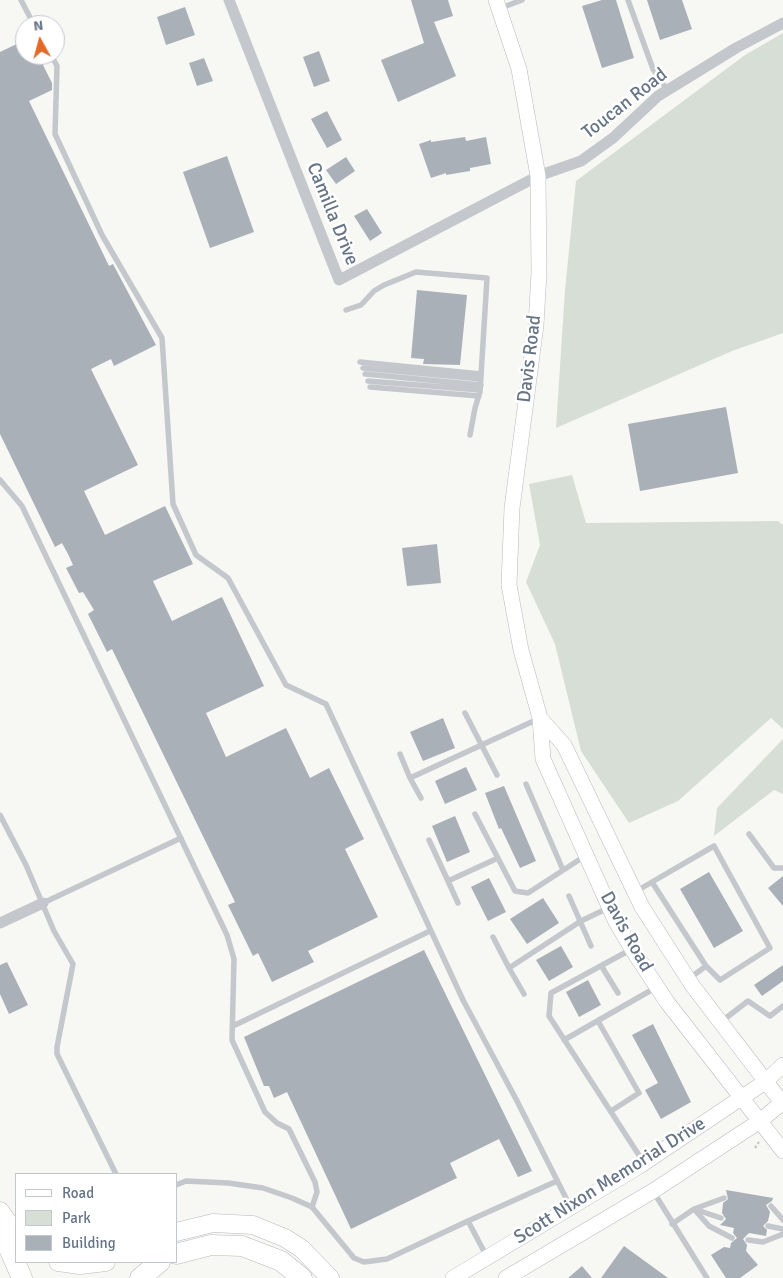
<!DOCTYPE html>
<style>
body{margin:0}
#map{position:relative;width:783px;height:1278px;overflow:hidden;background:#f7f7f4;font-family:Signika,sans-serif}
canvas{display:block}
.legend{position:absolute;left:15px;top:1173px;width:162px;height:90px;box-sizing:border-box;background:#fff;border:1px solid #c2c7ce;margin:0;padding:6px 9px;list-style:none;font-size:15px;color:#667485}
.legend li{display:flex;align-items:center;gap:10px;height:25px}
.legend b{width:25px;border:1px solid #c2c7ce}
.north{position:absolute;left:15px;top:15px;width:50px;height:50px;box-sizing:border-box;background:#fff;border:1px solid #c2c7ce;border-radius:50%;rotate:353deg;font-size:14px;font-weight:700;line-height:20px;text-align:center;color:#667485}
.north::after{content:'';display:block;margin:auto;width:18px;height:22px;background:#e46827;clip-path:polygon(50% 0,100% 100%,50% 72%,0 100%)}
</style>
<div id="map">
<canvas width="783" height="1278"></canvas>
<ul class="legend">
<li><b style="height:6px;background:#fff"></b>Road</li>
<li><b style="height:14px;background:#d7ded5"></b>Park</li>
<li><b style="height:14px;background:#a9b0b7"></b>Building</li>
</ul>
<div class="north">N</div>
</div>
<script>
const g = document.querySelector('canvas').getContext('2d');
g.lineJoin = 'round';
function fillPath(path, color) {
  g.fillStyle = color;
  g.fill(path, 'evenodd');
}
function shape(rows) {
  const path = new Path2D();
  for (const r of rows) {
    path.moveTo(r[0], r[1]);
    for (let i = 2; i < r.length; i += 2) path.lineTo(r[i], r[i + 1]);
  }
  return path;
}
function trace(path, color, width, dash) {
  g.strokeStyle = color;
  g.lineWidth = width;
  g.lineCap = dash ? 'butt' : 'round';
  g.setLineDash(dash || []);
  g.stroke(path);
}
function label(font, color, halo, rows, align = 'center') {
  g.font = font + ' Signika,sans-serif';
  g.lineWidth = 5;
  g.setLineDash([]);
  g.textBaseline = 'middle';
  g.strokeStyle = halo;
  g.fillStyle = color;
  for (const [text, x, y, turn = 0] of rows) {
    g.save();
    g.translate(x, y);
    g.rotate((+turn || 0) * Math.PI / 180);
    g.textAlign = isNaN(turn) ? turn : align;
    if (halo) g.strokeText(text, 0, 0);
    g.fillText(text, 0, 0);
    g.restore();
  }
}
fillPath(shape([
 [783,33,783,333,732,351,556,428,565,290,576,181,745,55],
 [572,475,586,523,778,521,783,525,783,729,771,718,678,801,629,823,581,751,555,644,526,582,540,545,529,484],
 [783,739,783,794,774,790,714,836,717,808]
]), '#d7ded5');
fillPath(shape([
 [411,0,448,0,453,16,434,22,456,76,398,102,381,60,424,43],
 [602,0,616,0,634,58,602,68,582,6],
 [647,0,682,0,692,29,660,40],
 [185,7,195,35,166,45,157,17],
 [25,40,25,55,38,55,52,83,52,90,29,101,109,266,113,264,156,345,114,366,111,359,91,369,138,465,84,491,105,535,165,506,193,564,153,581,172,621,222,597,264,686,206,713,226,757,286,728,310,778,329,768,364,839,345,849,378,917,308,951,314,962,272,982,258,953,253,956,228,905,235,902,112,649,107,652,88,614,94,610,83,592,79,593,66,568,73,565,68,554,62,543,55,547,0,434,0,52],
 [319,51,330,81,314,87,303,57],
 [204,58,213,81,197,86,189,63],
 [327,111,342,140,327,148,311,119],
 [465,137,466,141,486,137,491,164,470,168,470,171,446,175,446,173,431,178,419,144,431,140,431,142],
 [227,156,254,232,210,248,183,172],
 [346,157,355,171,336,184,326,170],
 [367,209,382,233,370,241,354,216],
 [417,290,467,295,460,365,423,364,424,359,411,358],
 [726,407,738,473,640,491,628,424],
 [437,544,441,583,407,586,402,548],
 [443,718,455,748,423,761,410,732],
 [466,767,477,790,445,804,435,781],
 [504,786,536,861,520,868,501,828,499,829,485,793],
 [455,816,470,852,447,862,432,826],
 [709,872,743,931,714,948,680,889],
 [783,876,783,906,768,888],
 [489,878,506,912,488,921,471,887],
 [543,898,559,923,527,944,510,919],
 [561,946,573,967,549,981,536,960],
 [424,950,532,1171,518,1177,499,1139,450,1163,457,1178,351,1229,287,1092,274,1098,269,1086,264,1086,244,1037],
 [7,962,28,1005,9,1014,0,994,0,965],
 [783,965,783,981,762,996,754,985],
 [588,980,601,1005,579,1017,566,992],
 [653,1024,691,1102,661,1119,645,1090,658,1083,632,1035],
 [726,1190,773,1198,772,1201,766,1205,770,1212,768,1221,763,1226,767,1230,766,1236,749,1233,743,1239,747,1245,746,1251,758,1265,740,1278,726,1278,711,1255,724,1247,730,1248,731,1243,737,1238,733,1233,734,1228,720,1225,726,1219,722,1213,723,1203,728,1199],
 [624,1246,668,1278,601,1278],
 [582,1266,592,1278,568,1278]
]), '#a9b0b7');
const secondary = shape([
 [496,0,519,69,538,176,539,273,536,325,512,508,509,585,521,650,540,718,543,759,616,922,632,949,667,1002,783,1151],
 [540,718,564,745,642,907,692,985,783,1104],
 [453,1278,638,1167,765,1082,783,1065],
 [506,1278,653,1191,760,1121,783,1102]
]);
const primary = shape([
 [0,1211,16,1234],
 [176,1232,213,1223,253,1225,285,1238,302,1249,330,1278],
 [58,1262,80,1265,106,1262]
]);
const highway = shape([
 [0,1228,22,1278],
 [176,1254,211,1245,242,1246,281,1261,302,1278],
 [140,1278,160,1262]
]);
trace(secondary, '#b6bbc0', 16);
trace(primary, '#b5b9bd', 19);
trace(highway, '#b5b8bc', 21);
trace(shape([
 [755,1148,759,1142]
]), '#bcbec1', 2, [2.5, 2.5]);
trace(shape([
 [21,0,34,25],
 [628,0,653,69,668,91],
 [501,8,522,0],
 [51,55,57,66,55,134,102,235,162,338,173,504,196,555,228,578,286,685,326,704,463,1000,517,1101,570,1206],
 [346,310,361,305,374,291,384,285,416,272,487,278,480,392,475,408,470,435],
 [360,362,481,374],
 [363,368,481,379],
 [365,374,481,385],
 [368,381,480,390],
 [370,387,479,396],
 [0,480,22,506,227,935,234,959,232,1040,265,1112,277,1123,289,1129,315,1182,317,1192,312,1207],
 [465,713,497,775],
 [400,754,410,778,538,719],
 [410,778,421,798],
 [526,784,563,870],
 [475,814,515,891,528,893,585,856],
 [0,815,26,865,54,931,73,964,57,1047,57,1054,116,1174],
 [749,834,774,868,783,868],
 [429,840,448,881,498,858],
 [448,881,458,903],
 [635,892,652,882,714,846,770,948,720,980,706,966,652,882],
 [569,896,591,946],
 [43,903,181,838],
 [493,937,509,968,581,921,608,908],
 [630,950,551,993,549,1016,644,1163],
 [602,967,618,993],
 [509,968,524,994],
 [690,978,706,966],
 [598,1021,639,1093,611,1111],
 [722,1021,748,1001,770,1016,783,1006],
 [233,1026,430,931],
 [564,1040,655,988],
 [176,1185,186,1181,228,1183,263,1188,292,1198,312,1207,354,1258,364,1262,387,1259,468,1221,487,1257],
 [653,1191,707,1278],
 [724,1198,694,1209,709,1226,732,1238],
 [771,1206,783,1220],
 [468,1221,557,1181],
 [672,1224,694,1209,721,1218],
 [768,1226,783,1229],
 [748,1240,763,1242,783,1234]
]), '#c4c7cb', 5.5);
trace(shape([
 [229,0,339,280,538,176,581,161,613,138,658,96,736,48,783,23],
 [0,923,43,903]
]), '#c4c7cb', 11);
trace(secondary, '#fff', 15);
trace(primary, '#fff', 18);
trace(highway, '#fff', 20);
label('19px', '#667485', '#fff', [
 ["Toucan Road",625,104,-38],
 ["Camilla Drive",332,214,68],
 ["Davis Road",530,359,-83],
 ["Davis Road",626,932,61],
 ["Scott Nixon Memorial Drive",610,1181,-32]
]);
</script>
